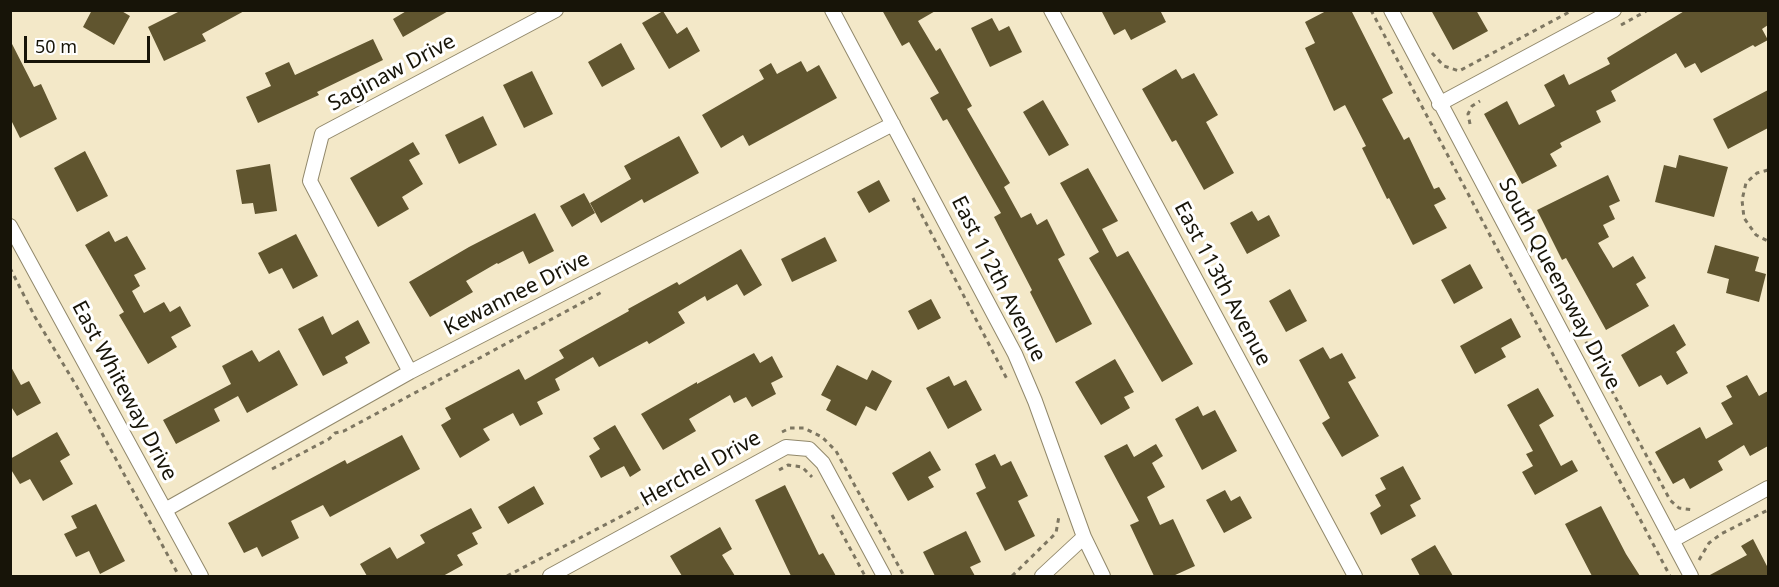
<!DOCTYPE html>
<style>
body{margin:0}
#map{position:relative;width:1779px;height:587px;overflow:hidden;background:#f3e8c8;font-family:"Noto Sans",sans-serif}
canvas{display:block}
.frame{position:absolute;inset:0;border:12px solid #171408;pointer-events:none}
.scale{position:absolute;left:24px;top:36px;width:126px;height:27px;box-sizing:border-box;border:3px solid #171408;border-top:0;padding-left:8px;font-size:18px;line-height:21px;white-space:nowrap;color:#171408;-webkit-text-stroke:4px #fff;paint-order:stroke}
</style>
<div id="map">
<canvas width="1779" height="587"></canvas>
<div class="frame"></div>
<div class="scale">50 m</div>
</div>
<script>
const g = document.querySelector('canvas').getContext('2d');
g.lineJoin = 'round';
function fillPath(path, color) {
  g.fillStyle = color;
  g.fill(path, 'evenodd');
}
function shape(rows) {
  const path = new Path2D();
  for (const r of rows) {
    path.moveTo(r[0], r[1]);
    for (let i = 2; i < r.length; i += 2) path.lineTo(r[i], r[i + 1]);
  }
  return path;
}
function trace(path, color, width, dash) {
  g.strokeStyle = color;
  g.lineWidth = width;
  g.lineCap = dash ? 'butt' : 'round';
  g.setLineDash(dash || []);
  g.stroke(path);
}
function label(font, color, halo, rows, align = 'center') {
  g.font = font + ' "Noto Sans",sans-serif';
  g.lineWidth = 6;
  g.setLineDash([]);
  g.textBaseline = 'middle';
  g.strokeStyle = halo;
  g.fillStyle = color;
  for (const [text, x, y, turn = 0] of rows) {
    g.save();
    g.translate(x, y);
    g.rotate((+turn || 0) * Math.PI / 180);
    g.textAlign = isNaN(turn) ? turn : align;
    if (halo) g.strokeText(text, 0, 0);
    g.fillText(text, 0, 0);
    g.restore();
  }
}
fillPath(shape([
 [92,10,120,10,130,16,114,45,83,27],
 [182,10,246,10,202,34,206,41,164,61,148,27],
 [408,10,450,10,403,37,393,19],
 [882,10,937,10,918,21,936,51,940,48,972,106,967,109,1010,183,1004,187,1021,218,1031,213,1037,225,1047,219,1065,255,1058,259,1092,324,1056,343,1030,292,1032,290,994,217,1001,213,947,119,943,121,930,98,939,93,909,42,902,46],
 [1101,10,1160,10,1166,22,1131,40,1125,29,1114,35],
 [1328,10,1351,10,1393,93,1382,99,1404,140,1409,137,1434,189,1439,187,1446,199,1434,205,1447,228,1413,245,1389,198,1387,199,1362,148,1366,146,1345,105,1334,111,1305,48,1315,43,1305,22],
 [1431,10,1476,10,1488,31,1453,50],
 [1686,10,1768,10,1768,25,1762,29,1768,40,1755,47,1753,45,1701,73,1695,63,1685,68,1676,53,1611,91,1616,101,1596,111,1601,122,1560,143,1562,147,1550,154,1557,166,1522,184,1484,114,1507,101,1519,125,1555,106,1544,85,1564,74,1569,85,1610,64,1607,58],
 [663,11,677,34,687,27,700,51,669,69,642,23],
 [992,18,999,31,1009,26,1022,52,990,67,971,28],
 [373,39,383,60,317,92,319,95,258,123,246,97,271,86,265,73,289,62,295,75],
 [10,40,34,87,41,84,57,119,20,138,10,118],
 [621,43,635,69,602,87,588,62],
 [801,61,807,72,819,65,837,98,749,146,743,135,721,148,702,115,764,79,759,70,771,63,777,74],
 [1176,69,1182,79,1194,73,1218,115,1206,122,1234,173,1204,190,1176,140,1172,142,1142,89],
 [532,71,553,114,524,128,503,85],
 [1768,90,1768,128,1728,149,1713,119],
 [1043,100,1069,145,1049,156,1023,112],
 [483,116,497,145,459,164,445,135],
 [679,136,699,173,644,203,642,199,601,223,590,203,631,179,624,166],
 [413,142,420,154,409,160,423,184,402,197,409,209,378,227,350,178],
 [85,151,108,196,77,212,54,168],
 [1679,155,1728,167,1714,217,1655,202,1664,165,1676,168],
 [270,164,277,211,255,214,253,203,242,204,236,170],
 [1088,168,1118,221,1102,229,1117,257,1128,251,1193,364,1162,382,1089,258,1099,252,1060,183],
 [1608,175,1620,201,1609,206,1615,219,1603,225,1609,237,1598,243,1613,268,1633,256,1646,278,1636,284,1649,306,1606,330,1566,258,1562,260,1537,210],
 [879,180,890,201,869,213,857,192],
 [584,193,595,213,572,227,560,206],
 [1252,211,1258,221,1269,215,1280,236,1247,254,1230,223],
 [535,213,554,251,529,264,523,251,498,264,497,263,466,281,473,292,430,317,409,282,469,247],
 [109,231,115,242,127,236,146,269,134,275,140,286,132,291,144,313,164,302,170,312,180,306,191,326,171,337,177,347,148,364,119,315,124,312,85,245],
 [296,234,318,276,293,289,282,268,269,274,258,253],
 [825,237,837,261,792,282,781,259],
 [1715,245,1759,257,1755,271,1766,274,1759,302,1726,293,1729,279,1707,273],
 [741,249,762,285,744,296,737,284,707,301,705,296,678,312,685,323,649,344,647,341,599,367,593,357,555,379,560,390,537,402,543,414,520,426,513,413,483,429,490,440,460,458,441,425,451,419,445,408,519,369,525,380,564,358,559,350,629,311,628,309,677,282,679,285],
 [1470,264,1483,288,1454,304,1441,280],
 [1290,289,1307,321,1286,332,1269,301],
 [931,299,941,318,918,330,908,311],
 [323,316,332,335,358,320,370,343,345,357,348,363,323,376,298,329],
 [1511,318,1521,337,1501,348,1506,357,1475,374,1460,346],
 [1674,324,1686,345,1676,352,1688,373,1667,385,1661,375,1639,387,1621,355],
 [1323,347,1330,359,1342,353,1356,378,1348,382,1379,436,1342,457,1322,423,1330,418,1299,360],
 [252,350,259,362,279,350,298,385,247,413,238,396,214,409,220,421,176,444,163,420,231,384,222,366],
 [754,353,760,363,772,356,783,377,771,383,776,394,752,407,746,397,734,403,730,395,689,419,696,431,663,450,641,414,697,382,697,384],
 [1115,359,1134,392,1124,397,1130,408,1101,425,1075,382],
 [10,365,21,385,29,381,41,403,17,416,10,405],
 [837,365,867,380,872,370,892,381,876,411,866,406,856,426,826,410,831,400,821,395],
 [1747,375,1759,396,1768,391,1768,446,1750,456,1744,445,1718,461,1723,470,1690,489,1684,478,1673,484,1655,452,1700,427,1706,439,1733,424,1721,403,1732,397,1726,386],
 [949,376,954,386,966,380,982,410,948,429,926,388],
 [1538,388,1554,416,1539,425,1561,466,1572,460,1578,471,1535,495,1522,472,1533,466,1526,454,1533,451,1507,405],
 [1198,406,1203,416,1215,410,1237,451,1202,470,1175,419],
 [615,425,641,470,630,477,624,466,601,478,589,456,600,449,593,438],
 [57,432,70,455,60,461,73,484,43,501,30,479,20,484,10,468,10,459],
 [402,435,420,469,330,517,323,505,291,521,299,538,262,557,257,547,244,553,228,523,345,460,347,464],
 [1127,444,1134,457,1156,444,1163,456,1152,463,1165,487,1147,497,1160,525,1173,519,1195,566,1173,576,1154,576,1130,525,1139,521,1104,456],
 [930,451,941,470,928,477,934,487,908,501,892,473],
 [995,454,1001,466,1011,461,1028,496,1018,501,1035,536,1005,551,976,493,986,488,975,464],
 [1403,466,1421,499,1410,505,1416,516,1381,535,1370,513,1381,506,1375,495,1386,489,1380,478],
 [785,485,819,555,823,553,836,576,791,576,755,500],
 [534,486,544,504,508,524,498,507],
 [1225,490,1231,501,1240,496,1252,518,1224,533,1206,500],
 [96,504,125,561,100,574,89,551,76,557,64,534,77,528,71,516],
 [1601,506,1626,554,1640,576,1592,576,1565,524],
 [471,508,482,528,472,533,478,544,457,555,463,565,443,576,367,576,360,564,390,547,397,559,425,543,420,535],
 [720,527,732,549,722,555,735,576,682,576,670,556],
 [966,531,981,562,970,567,975,576,935,576,923,552],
 [1753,539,1768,568,1768,576,1708,576,1747,555,1741,546],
 [1435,545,1453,576,1420,576,1411,559]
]), '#60552f');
const street = shape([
 [832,10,1015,354,1035,401,1084,537,1103,576],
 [1051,10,1355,576],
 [1391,10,1691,576],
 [1439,104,1614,10],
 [10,226,201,576],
 [410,372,310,181,322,134,556,10],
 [165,510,410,372,893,124],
 [1673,540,1768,488],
 [550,576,786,447,809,449,823,463,884,576],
 [1042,576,1084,537]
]);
trace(street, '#91886b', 16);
trace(shape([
 [1371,10,1670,576],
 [1621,25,1648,10],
 [1432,53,1444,66,1459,71,1573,10],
 [1470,124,1468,114,1472,106,1480,101],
 [1768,170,1757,173,1746,183,1742,200,1744,218,1756,235,1768,241],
 [913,198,1008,381],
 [10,268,35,317,77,387,179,576],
 [1569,310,1670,500,1679,508,1694,510],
 [782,432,790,428,804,428,822,437,836,451,904,576],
 [272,469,329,439,335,433,344,431,602,292],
 [779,470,788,465,802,467,812,477],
 [832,515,865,576],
 [1699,560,1709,543,1721,534,1768,510],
 [507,576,689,481],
 [1012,576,1056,533,1059,516]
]), '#7d7661', 3, [4.5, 4.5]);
trace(street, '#fff', 14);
label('21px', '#171408', '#fff', [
 ["Saginaw Drive",392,73,-28],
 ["East 112th Avenue",998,279,63],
 ["East 113th Avenue",1222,284,62],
 ["South Queensway Drive",1559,284,62],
 ["Kewannee Drive",517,294,-27],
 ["East Whiteway Drive",124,391,62],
 ["Herchel Drive",701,469,-29]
]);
</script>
